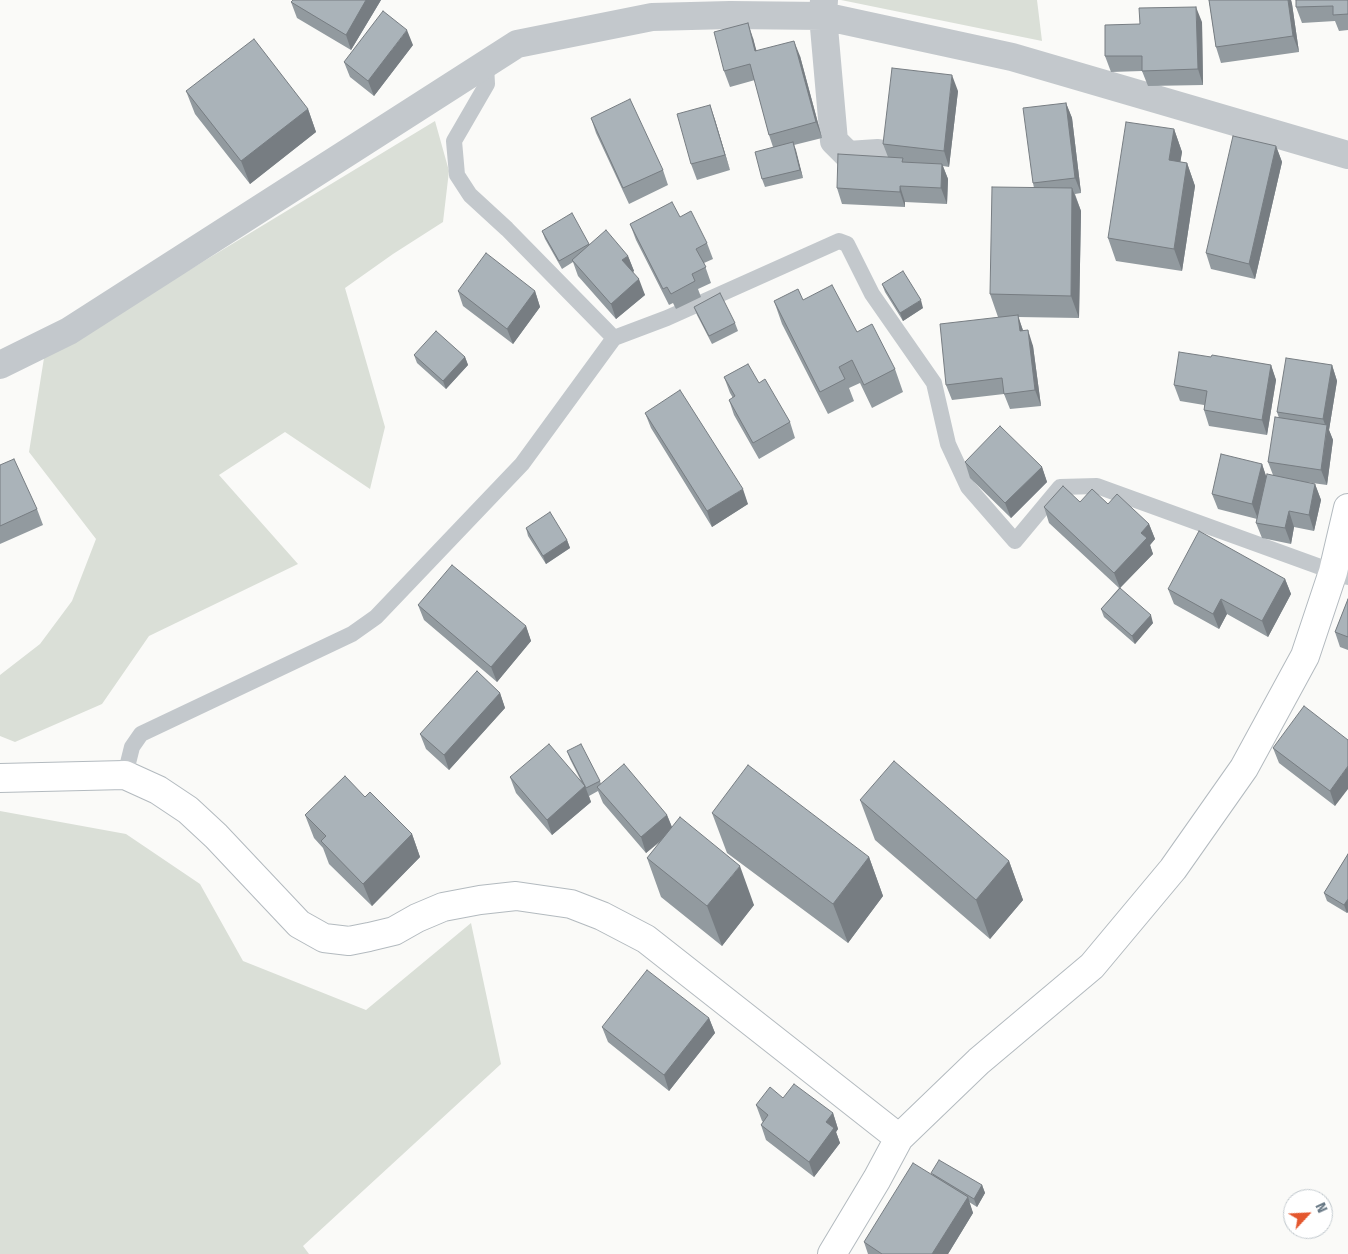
<!DOCTYPE html>
<style>
body{margin:0}
#map{position:relative;width:1348px;height:1254px;overflow:hidden;background:#fafaf8;font-family:"Fira Sans",sans-serif}
canvas{display:block}
.north{position:absolute;left:1283px;top:1189px;width:50px;height:50px;box-sizing:border-box;background:#fff;border:1px solid #c1c8cd;border-radius:50%;rotate:65deg;font-size:14px;font-weight:700;line-height:20px;text-align:center;color:#657683}
.north::after{content:'';display:block;margin:auto;width:18px;height:22px;background:#e4572e;clip-path:polygon(50% 0,100% 100%,50% 72%,0 100%)}
</style>
<div id="map">
<canvas width="1348" height="1254"></canvas>
<div class="north">N</div>
</div>
<script>
const g = document.querySelector('canvas').getContext('2d');
g.lineJoin = 'round';
function fillPath(path, color) {
  g.fillStyle = color;
  g.fill(path, 'evenodd');
}
function shape(rows) {
  const path = new Path2D();
  for (const r of rows) {
    path.moveTo(r[0], r[1]);
    for (let i = 2; i < r.length; i += 2) path.lineTo(r[i], r[i + 1]);
  }
  return path;
}
function trace(path, color, width, dash) {
  g.strokeStyle = color;
  g.lineWidth = width;
  g.lineCap = dash ? 'butt' : 'round';
  g.setLineDash(dash || []);
  g.stroke(path);
}
fillPath(shape([
 [841,0,1037,0,1042,41],
 [435,121,449,171,443,222,393,254,345,288,385,427,370,489,285,432,219,475,298,564,149,636,102,704,15,742,0,736,0,675,40,644,72,601,96,539,29,452,44,358],
 [0,811,126,834,200,884,243,961,366,1010,471,923,501,1064,303,1246,309,1254,0,1254]
]), '#dadfd7');
const secondary = shape([
 [0,778,125,775,158,790,188,810,216,836,299,924,324,938,349,941,369,937,394,931,417,918,443,907,480,900,516,896,571,904,602,916,646,939,899,1138],
 [832,1254,877,1179,899,1138,979,1061,1092,966,1173,869,1244,768,1305,656,1333,572,1348,508]
]);
trace(secondary, '#b3babf', 30);
trace(shape([
 [614,338,667,318,839,241,847,244,872,294,934,383,948,444,968,487,1015,541,1060,487,1097,486,1348,577],
 [125,775,132,747,141,734,352,634,376,617,522,464,614,338,507,229,470,195,457,175,454,141,487,84,486,65]
]), '#c3c8cc', 16);
trace(shape([
 [824,0,823,16,834,141,848,155,878,153],
 [0,365,69,331,517,44,652,17,730,15,823,16,1012,57,1348,155]
]), '#c3c8cc', 28);
trace(secondary, '#fff', 28);
fillPath(shape([
 [381,0,351,50,297,18,291,2],
 [1209,0,1291,0,1292,4,1299,52,1221,63,1216,47],
 [1348,0,1348,30,1339,31,1335,21,1302,23,1296,7],
 [1202,22,1203,85,1148,86,1142,71,1111,72,1105,56],
 [753,38,756,51,800,56,822,138,794,145,803,178,765,187,762,179,773,147,769,135,755,80,730,87,724,71],
 [413,45,374,96,350,77,344,62],
 [186,91,308,109,316,132,250,184,195,114],
 [958,91,949,167,943,166,948,179,947,204,905,202,905,207,842,204,837,188,888,157,883,144],
 [1066,103,1072,118,1081,193,1075,194,1081,211,1079,318,1018,317,1023,330,1033,346,1041,406,1010,409,1004,394,952,400,946,385,1006,317,998,317,990,294,1034,188,1033,183],
 [710,105,715,120,730,170,697,180,691,164],
 [591,118,663,170,668,185,629,204,596,133],
 [1174,129,1182,152,1180,162,1187,163,1195,186,1182,271,1116,261,1108,238],
 [1276,146,1282,162,1255,279,1211,269,1206,253],
 [680,217,707,243,713,259,704,263,711,283,698,289,701,297,676,309,673,303,669,305,636,240,630,224],
 [542,231,589,244,589,245,628,256,634,271,633,272,645,295,616,319,578,276,573,262,562,269,545,239],
 [882,284,923,308,903,321,885,292],
 [458,291,535,291,540,307,513,344,463,306],
 [803,300,857,332,895,369,903,392,872,408,860,383,849,388,854,401,828,414,782,324,774,301],
 [694,307,735,323,738,331,712,344,697,315],
 [414,355,465,357,468,365,446,389,417,363],
 [1211,357,1271,365,1276,380,1267,435,1209,426,1204,410,1204,405,1180,401,1174,385],
 [1332,365,1337,381,1329,430,1333,440,1327,485,1305,482,1315,484,1321,500,1314,531,1294,527,1291,544,1262,538,1256,523,1257,519,1218,509,1212,494,1262,464,1266,476,1273,475,1268,462,1279,418,1277,412],
 [724,377,759,383,790,422,795,438,759,459,734,415,729,400,733,398,730,393],
 [645,413,748,504,712,527,651,428],
 [965,462,1042,467,1047,482,1011,518,970,478],
 [0,465,37,509,43,525,0,544],
 [1080,502,1108,504,1149,524,1155,539,1150,545,1153,554,1120,588,1153,623,1135,644,1104,617,1101,609,1119,588,1049,523,1044,507],
 [526,528,567,540,570,548,546,564,528,536],
 [1285,579,1291,594,1268,637,1227,614,1219,629,1174,604,1168,589],
 [1348,599,1348,650,1340,647,1335,632],
 [418,605,526,626,531,641,497,682,424,620],
 [500,693,505,708,449,770,426,749,420,734],
 [1348,740,1335,806,1279,763,1273,748],
 [567,751,600,781,601,784,667,815,672,827,754,905,722,946,661,897,647,858,661,841,646,853,603,803,598,791,589,796,591,802,552,835,516,793,510,777,581,781,570,759],
 [365,797,412,834,420,857,372,906,329,864,323,848,314,838,305,815],
 [860,800,1009,861,1023,900,990,939,875,840],
 [712,813,869,857,883,896,848,943,727,853],
 [1348,854,1348,912,1347,913,1327,901,1324,893],
 [709,1018,715,1033,669,1091,608,1042,602,1027],
 [783,1098,833,1113,838,1129,836,1132,840,1143,814,1177,766,1140,761,1125,763,1122,762,1121,756,1105],
 [931,1174,982,1185,985,1193,977,1207,969,1202,973,1213,948,1254,868,1254,864,1242]
]), '#929a9f');
fillPath(shape([
 [366,0,381,0,351,50,346,35],
 [1288,0,1291,0,1292,4,1299,52,1293,36],
 [1196,7,1202,22,1203,85,1198,69],
 [748,23,753,38,761,67,755,51],
 [407,30,413,45,374,96,368,81],
 [794,41,800,56,822,138,816,122],
 [952,75,958,91,949,167,944,151],
 [1066,103,1072,118,1081,193,1075,178],
 [710,105,715,120,730,170,725,155],
 [308,109,316,132,250,184,241,161],
 [1174,129,1182,152,1177,183,1169,160],
 [793,142,796,150,803,178,800,170],
 [1276,146,1282,162,1255,279,1249,264],
 [1187,163,1195,186,1182,271,1174,249],
 [942,164,948,179,947,204,941,188],
 [900,186,905,202,905,207,900,192],
 [1072,188,1081,211,1079,318,1071,296],
 [628,256,634,271,628,276,622,260],
 [639,279,645,295,616,319,611,304],
 [535,291,540,307,513,344,507,329],
 [921,300,923,308,903,321,900,313],
 [1018,315,1023,331,1020,331],
 [1028,330,1033,346,1041,406,1035,390],
 [465,357,468,365,446,389,443,381],
 [1271,365,1276,380,1267,435,1262,420],
 [1332,365,1337,381,1329,430,1333,440,1327,485,1321,470,1327,430,1323,419],
 [1262,464,1267,479,1258,519,1252,504],
 [1042,467,1047,482,1011,518,1005,503],
 [1315,484,1321,500,1314,531,1309,515],
 [743,489,748,504,712,527,707,511],
 [1289,511,1294,527,1291,544,1285,528],
 [1149,524,1155,539,1150,545,1153,554,1120,588,1114,573,1141,533],
 [567,540,570,548,546,564,543,556],
 [1285,579,1291,594,1268,637,1262,621],
 [1221,599,1227,614,1219,629,1213,614],
 [1151,615,1153,623,1135,644,1132,636],
 [526,626,531,641,497,682,491,667],
 [500,693,505,708,449,770,444,755],
 [1348,766,1348,789,1335,806,1330,791],
 [585,786,591,802,552,835,547,820],
 [667,815,673,830,646,853,641,837],
 [412,834,420,857,372,906,363,884],
 [869,857,883,896,848,943,833,904],
 [1009,861,1023,900,990,939,976,900],
 [740,866,754,905,722,946,707,906],
 [1348,899,1348,912,1347,913,1344,905],
 [709,1018,715,1033,669,1091,664,1075],
 [833,1113,838,1129,836,1132,840,1143,814,1177,809,1162,826,1122],
 [982,1185,985,1193,977,1207,974,1199],
 [968,1197,973,1213,948,1254,932,1254]
]), '#777d82');
const building = shape([
 [293,0,366,0,346,35,291,2,293,0],
 [1209,0,1288,0,1293,36,1216,47,1209,0],
 [1296,0,1348,0,1348,14,1333,15,1333,6,1296,7,1296,0],
 [1196,7,1198,69,1142,71,1142,56,1105,56,1105,25,1140,24,1139,8,1196,7],
 [383,11,407,30,368,81,344,62,383,11],
 [748,23,755,51,794,41,816,122,769,135,750,64,724,71,714,32,748,23],
 [254,39,308,109,241,161,186,91,254,39],
 [892,68,952,75,944,151,883,144,892,68],
 [630,99,663,170,623,188,591,118,630,99],
 [1066,103,1075,178,1033,183,1023,108,1066,103],
 [710,105,725,155,691,164,677,114,710,105],
 [1126,122,1174,129,1169,160,1187,163,1174,249,1108,238,1126,122],
 [1233,136,1276,146,1249,264,1206,253,1233,136],
 [793,142,800,170,762,179,755,152,793,142],
 [838,154,903,158,902,162,942,164,941,188,900,186,900,192,837,188,838,154],
 [992,187,1072,188,1071,296,990,294,992,187],
 [672,202,680,217,691,211,707,243,696,249,706,267,692,274,695,281,671,294,667,287,663,289,630,224,672,202],
 [572,213,589,244,559,261,542,231,572,213],
 [606,230,628,256,622,260,639,279,611,304,572,260,606,230],
 [486,253,535,291,507,329,458,291,486,253],
 [903,271,921,300,900,313,882,284,903,271],
 [832,285,857,332,872,324,895,369,864,385,852,360,839,367,845,379,820,392,774,301,798,289,803,300,832,285],
 [720,293,735,323,709,336,694,307,720,293],
 [1018,315,1020,331,1028,330,1035,390,1004,394,1002,378,946,385,940,324,1018,315],
 [436,331,465,357,443,381,414,355,436,331],
 [1179,352,1211,357,1212,355,1271,365,1262,420,1204,410,1207,391,1174,385,1179,352],
 [1286,358,1332,365,1323,419,1277,412,1286,358],
 [748,364,759,383,765,379,790,422,753,443,729,400,735,396,724,377,748,364],
 [680,390,743,489,707,511,645,413,680,390],
 [1275,417,1327,425,1321,470,1268,462,1275,417],
 [1000,426,1042,467,1005,503,965,462,1000,426],
 [1221,454,1262,464,1252,504,1212,494,1221,454],
 [14,459,37,509,0,526,0,465,14,459],
 [1267,474,1315,484,1309,515,1289,511,1285,528,1256,523,1267,474],
 [1063,486,1080,502,1092,489,1108,504,1117,494,1149,524,1141,533,1147,538,1114,573,1044,507,1063,486],
 [550,512,567,540,543,556,526,528,550,512],
 [1199,531,1285,579,1262,621,1221,599,1213,614,1168,589,1199,531],
 [452,565,526,626,491,667,418,605,452,565],
 [1120,588,1151,615,1132,636,1101,609,1120,588],
 [1348,599,1348,637,1335,632,1348,599],
 [477,671,500,693,444,755,420,734,477,671],
 [1304,706,1348,740,1348,766,1330,791,1273,748,1304,706],
 [549,744,585,786,547,820,510,777,549,744],
 [581,744,600,781,586,788,567,751,581,744],
 [894,761,1009,861,976,900,860,800,894,761],
 [624,764,667,815,641,837,597,787,624,764],
 [748,765,869,857,833,904,712,813,748,765],
 [345,776,365,797,370,792,412,834,363,884,321,841,326,836,305,815,345,776],
 [680,817,740,866,707,906,647,858,680,817],
 [1348,854,1348,899,1344,905,1324,893,1348,854],
 [647,970,709,1018,664,1075,602,1027,647,970],
 [794,1084,833,1113,826,1122,834,1128,809,1162,761,1125,768,1115,756,1105,770,1087,783,1098,794,1084],
 [939,1160,982,1185,974,1199,931,1173,939,1160],
 [913,1163,968,1197,932,1254,882,1254,864,1242,913,1163]
]);
fillPath(building, '#aab3b9');
trace(building, '#777d82', 1);
</script>
